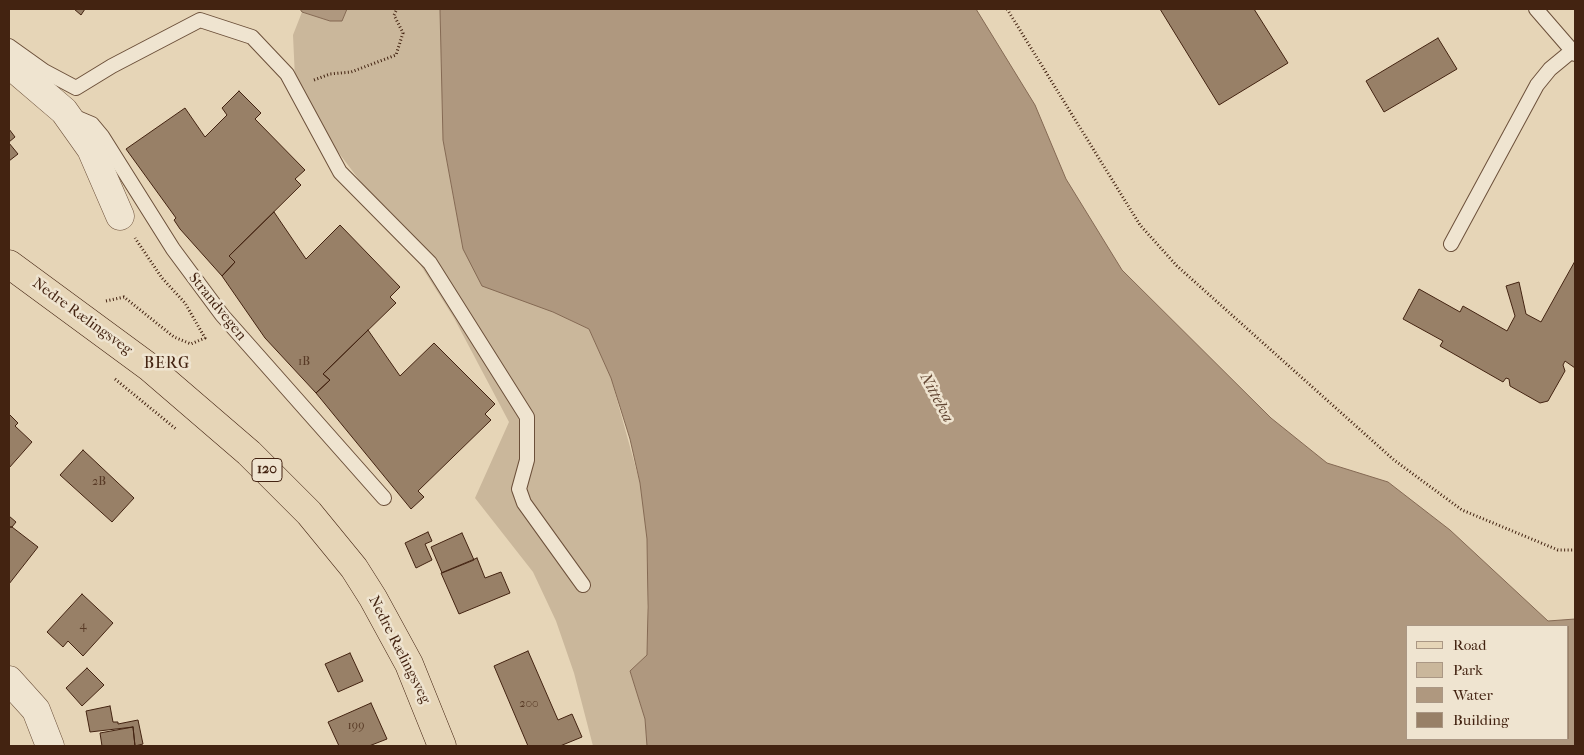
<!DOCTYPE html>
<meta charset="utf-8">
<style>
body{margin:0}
#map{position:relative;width:1584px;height:755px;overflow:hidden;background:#e6d5b7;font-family:"IM FELL French Canon",serif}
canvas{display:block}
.frame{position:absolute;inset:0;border:10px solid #432311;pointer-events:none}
.legend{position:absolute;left:1406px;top:625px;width:162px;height:115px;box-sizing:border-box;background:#efe4d0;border:1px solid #aa9784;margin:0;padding:6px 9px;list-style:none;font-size:15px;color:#432311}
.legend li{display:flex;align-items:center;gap:10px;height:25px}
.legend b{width:25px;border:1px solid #aa9784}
</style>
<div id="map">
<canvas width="1584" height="755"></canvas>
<div class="frame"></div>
<ul class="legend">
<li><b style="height:6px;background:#e6d5b7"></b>Road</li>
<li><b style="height:14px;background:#cab79b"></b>Park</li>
<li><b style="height:14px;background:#af987f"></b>Water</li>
<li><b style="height:14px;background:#988067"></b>Building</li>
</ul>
</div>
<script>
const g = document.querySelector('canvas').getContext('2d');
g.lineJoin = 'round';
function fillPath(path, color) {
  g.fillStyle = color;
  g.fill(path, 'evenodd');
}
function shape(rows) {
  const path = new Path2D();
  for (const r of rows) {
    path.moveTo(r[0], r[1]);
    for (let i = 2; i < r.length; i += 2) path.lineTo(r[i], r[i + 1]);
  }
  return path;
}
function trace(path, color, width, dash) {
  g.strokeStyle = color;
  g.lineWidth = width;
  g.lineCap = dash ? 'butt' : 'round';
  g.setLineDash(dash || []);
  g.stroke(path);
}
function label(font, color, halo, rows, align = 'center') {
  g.font = font + ' "IM FELL French Canon",serif';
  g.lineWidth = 5;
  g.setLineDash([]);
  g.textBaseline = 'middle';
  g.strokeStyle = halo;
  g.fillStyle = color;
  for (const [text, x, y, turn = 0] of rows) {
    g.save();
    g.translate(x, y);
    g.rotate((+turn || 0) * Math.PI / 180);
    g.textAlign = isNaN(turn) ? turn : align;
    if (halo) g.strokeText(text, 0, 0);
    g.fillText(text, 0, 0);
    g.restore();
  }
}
fillPath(shape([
 [347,9,440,9,443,140,463,249,553,312,589,329,611,378,640,483,647,539,647,656,630,671,645,719,647,746,593,746,574,673,556,621,533,572,475,498,509,422,454,318,404,239,332,144,317,115,295,78,293,35,302,12,330,21,342,21]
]), '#cab79b');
const water = shape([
 [300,9,347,9,342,21,330,21,302,12,300,9],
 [440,9,976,9,1035,105,1066,179,1122,270,1271,418,1327,463,1388,482,1450,530,1548,621,1575,619,1575,746,647,746,645,719,630,671,647,655,648,607,647,539,640,483,630,439,611,378,589,329,553,312,482,286,463,249,443,140,440,9],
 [1408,626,1568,626,1568,739,1408,739,1408,626]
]);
fillPath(water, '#af987f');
trace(water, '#846953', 1);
const building = shape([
 [74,9,85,9,81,15,74,9],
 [1160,9,1254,9,1288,63,1219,105,1160,9],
 [1438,38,1457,69,1384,112,1366,81,1438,38],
 [239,91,261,113,255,119,305,170,295,179,301,185,229,256,235,262,222,276,180,229,174,220,176,218,126,149,185,108,205,137,227,115,222,108,239,91],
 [9,129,15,137,9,142,9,129],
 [9,143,18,154,9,161,9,143],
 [274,212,306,259,340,225,400,287,390,297,396,303,323,374,330,380,316,393,265,338,222,276,235,262,229,256,274,212],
 [1575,261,1575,368,1565,361,1563,365,1565,371,1548,401,1540,403,1510,386,1509,379,1506,378,1503,382,1440,346,1443,341,1403,319,1419,289,1460,312,1463,306,1507,331,1515,316,1506,286,1519,282,1526,314,1541,322,1575,261],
 [368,330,400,376,434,343,495,404,485,414,491,420,418,491,424,497,411,509,316,393,330,380,323,374,368,330],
 [9,414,18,423,15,426,32,442,9,468,9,414],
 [83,450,134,498,112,522,60,475,83,450],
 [9,516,16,522,12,527,9,527,9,516],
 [9,527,12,527,38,547,9,584,9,527],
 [428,532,432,541,425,544,432,560,416,568,405,543,428,532],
 [462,533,474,560,442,573,431,547,462,533],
 [477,558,485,578,501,572,510,593,459,614,441,573,477,558],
 [82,594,113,623,83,656,68,641,63,647,47,632,82,594],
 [528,651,558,720,572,714,582,737,560,746,528,746,494,666,528,651],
 [350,653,363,681,338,692,325,664,350,653],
 [87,668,104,685,82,706,66,688,87,668],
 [371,703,387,739,369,746,339,746,328,722,371,703],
 [110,706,113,722,118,722,118,724,138,720,143,744,135,746,133,727,90,732,86,711,110,706],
 [133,727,135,746,102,746,100,733,133,727]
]);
fillPath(building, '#988067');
trace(building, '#432311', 1);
const service = shape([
 [1536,9,1575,54],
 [9,46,44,71,76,88,112,66,200,20,252,37,287,74,340,172,430,263,527,417,527,460,519,489,524,503,583,585],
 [73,116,92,124,102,136,173,249,222,315,384,498],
 [1451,244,1537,85,1550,69,1573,50]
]);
const minor = shape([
 [9,64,64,111,91,149,120,216],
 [9,680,36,710,50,746]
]);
const primary = shape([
 [9,264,149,367,249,453,309,513,354,568,373,598,409,664,442,746]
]);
trace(service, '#6c503a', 16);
trace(minor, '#6c503a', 29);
trace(primary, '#432311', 29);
trace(shape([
 [1007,9,1140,225,1177,266,1394,460,1462,510,1558,550,1575,550],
 [314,80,330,74,351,72,396,55,403,33,394,15,397,9],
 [106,301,124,297,174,337,191,344,205,338,185,303,162,278,135,238],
 [115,379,176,429]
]), '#432311', 3, [1, 2.5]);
trace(service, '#efe4d0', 14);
trace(minor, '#efe4d0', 28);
trace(primary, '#e6d5b7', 28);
label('12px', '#583a26', null, [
 ["1B",304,362],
 ["2B",99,482],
 ["4",83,626],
 ["200",529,704],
 ["199",356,726]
]);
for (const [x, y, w] of [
 [267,470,30]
]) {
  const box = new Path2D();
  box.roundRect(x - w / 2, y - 11.5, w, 23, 4);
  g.fillStyle = '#efe4d0';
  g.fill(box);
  trace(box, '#432311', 1);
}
label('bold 14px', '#432311', null, [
 ["120",267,470]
]);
label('15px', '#432311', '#efe4d0', [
 ["Strandvegen",217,307,51],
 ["Nedre Rælingsveg",82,317,36],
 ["Nedre Rælingsveg",399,650,63]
]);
g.letterSpacing = '1px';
label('16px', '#432311', '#efe4d0', [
 ["BERG",167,364]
]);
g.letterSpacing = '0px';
label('italic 16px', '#634632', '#efe4d0', [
 ["Nittelva",936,398,62]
]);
</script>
